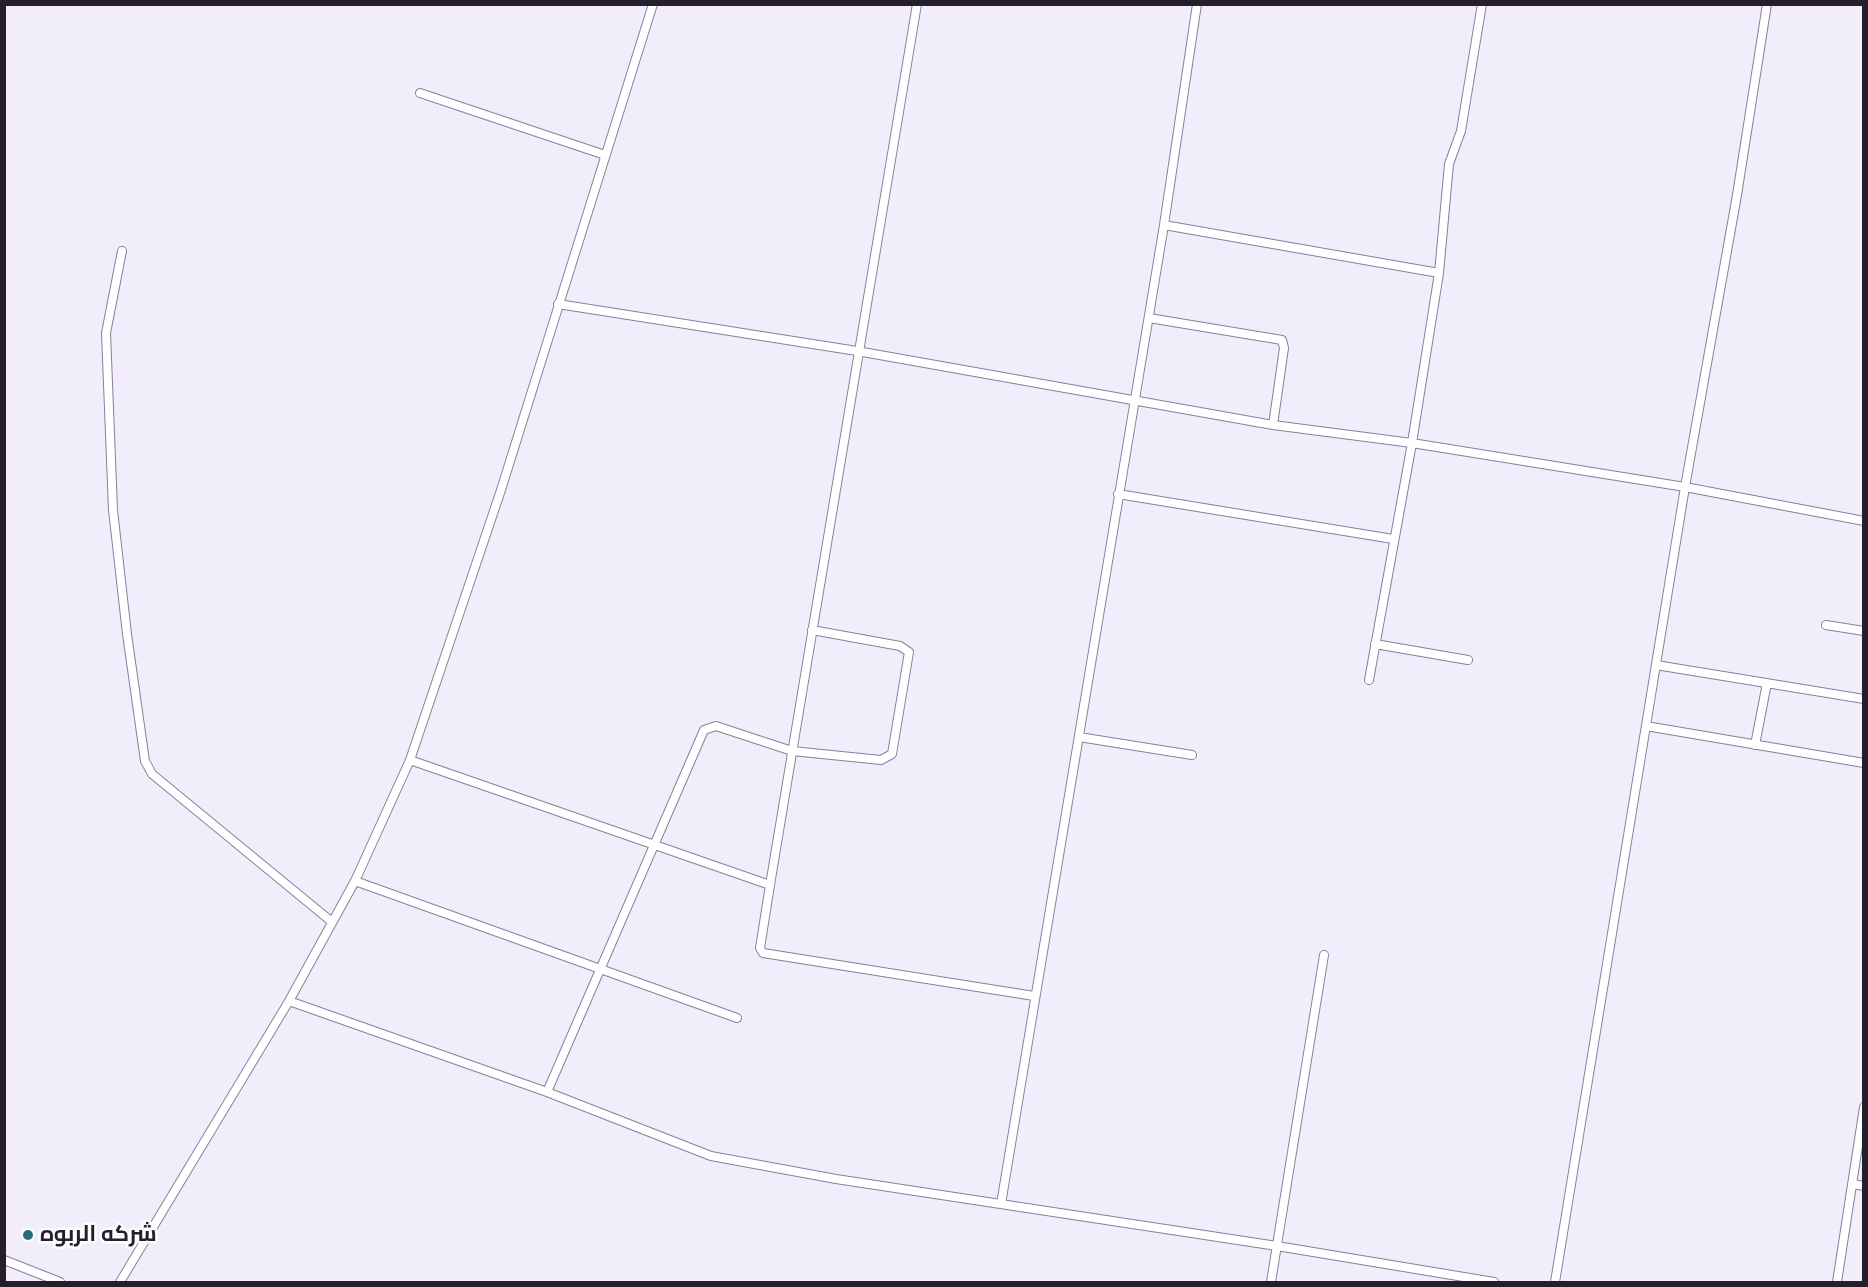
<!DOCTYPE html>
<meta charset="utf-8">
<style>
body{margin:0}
#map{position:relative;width:1868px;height:1287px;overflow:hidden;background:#f2edfb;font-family:Signika,sans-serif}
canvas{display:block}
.frame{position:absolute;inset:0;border:6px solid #241f2b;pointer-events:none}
</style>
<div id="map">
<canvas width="1868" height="1287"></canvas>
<div class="frame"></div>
</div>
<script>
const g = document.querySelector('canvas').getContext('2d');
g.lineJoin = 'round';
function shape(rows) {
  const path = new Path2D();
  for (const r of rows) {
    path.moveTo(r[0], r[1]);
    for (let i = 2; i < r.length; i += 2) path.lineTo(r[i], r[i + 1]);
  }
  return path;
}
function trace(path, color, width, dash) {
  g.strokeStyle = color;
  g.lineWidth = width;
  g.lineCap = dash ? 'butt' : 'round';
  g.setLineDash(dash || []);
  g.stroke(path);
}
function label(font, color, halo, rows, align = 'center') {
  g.font = font + ' Signika,Cairo,sans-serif';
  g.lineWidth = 5;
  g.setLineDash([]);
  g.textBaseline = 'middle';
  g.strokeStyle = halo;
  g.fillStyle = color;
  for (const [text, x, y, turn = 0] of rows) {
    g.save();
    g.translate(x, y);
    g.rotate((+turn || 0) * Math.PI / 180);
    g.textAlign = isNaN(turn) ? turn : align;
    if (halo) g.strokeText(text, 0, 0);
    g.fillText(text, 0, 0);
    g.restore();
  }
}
const minor = shape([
 [420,93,605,155],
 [1164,225,1439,273],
 [122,251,106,333,113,510,127,634,145,761,152,774,332,922],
 [558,304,857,351,1273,425,1412,443,1685,487,1864,521],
 [1149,318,1282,340,1284,348,1273,425],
 [1118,494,1393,539],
 [1826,625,1864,631],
 [1375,644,1468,660],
 [1656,665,1864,699],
 [1369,680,1412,443,1439,273,1449,164,1461,131,1482,4],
 [1646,726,1864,763],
 [1079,737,1192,755],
 [1755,745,1767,683],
 [410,760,770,885,917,4],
 [355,881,737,1018],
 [770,885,760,948,763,953,1034,996],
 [289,1001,547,1092,711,1156,836,1179,1277,1246,1494,1282],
 [547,1092,704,730,716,726,792,751,881,760,892,754,909,652,900,646,812,630],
 [1852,1184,1864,1186],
 [1001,1204,1164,225,1197,4],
 [4,1260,60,1282],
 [120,1282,289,1001,355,881,410,760,501,490,653,4],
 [1271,1282,1324,955],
 [1555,1282,1685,487,1737,195,1767,4],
 [1837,1282,1864,1107]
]);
trace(minor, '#8a7e9d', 10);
trace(minor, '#fff', 8);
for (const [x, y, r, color] of [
 [28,1235,6,"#246f74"]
]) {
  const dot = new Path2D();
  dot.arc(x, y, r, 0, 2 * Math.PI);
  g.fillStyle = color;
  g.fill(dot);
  trace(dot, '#fdfdfd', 2);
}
label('bold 22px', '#241f2b', '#fdfdfd', [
 ["شركه الربوه",40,1235]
], 'left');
</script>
